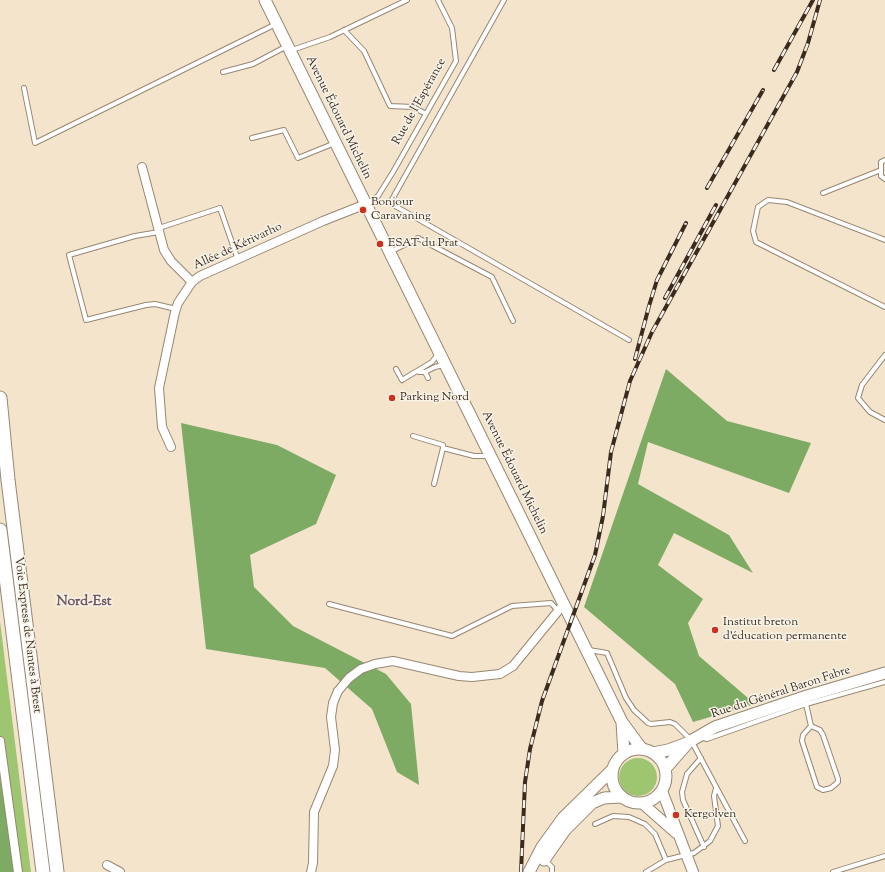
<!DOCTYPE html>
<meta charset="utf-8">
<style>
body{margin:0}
canvas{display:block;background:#f3e4cb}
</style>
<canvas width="885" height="872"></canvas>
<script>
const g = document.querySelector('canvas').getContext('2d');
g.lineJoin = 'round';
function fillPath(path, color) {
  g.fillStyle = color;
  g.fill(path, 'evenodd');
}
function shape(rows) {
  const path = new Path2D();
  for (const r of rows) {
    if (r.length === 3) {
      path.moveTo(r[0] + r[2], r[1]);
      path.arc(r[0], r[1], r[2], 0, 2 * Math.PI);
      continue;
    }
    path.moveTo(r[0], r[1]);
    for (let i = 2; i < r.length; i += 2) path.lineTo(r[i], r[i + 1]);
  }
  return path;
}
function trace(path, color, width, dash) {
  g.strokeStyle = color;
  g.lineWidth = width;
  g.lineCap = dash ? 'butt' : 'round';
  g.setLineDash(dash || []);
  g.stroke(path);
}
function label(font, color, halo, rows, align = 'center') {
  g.font = font + ' "Sorts Mill Goudy",serif';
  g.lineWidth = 3;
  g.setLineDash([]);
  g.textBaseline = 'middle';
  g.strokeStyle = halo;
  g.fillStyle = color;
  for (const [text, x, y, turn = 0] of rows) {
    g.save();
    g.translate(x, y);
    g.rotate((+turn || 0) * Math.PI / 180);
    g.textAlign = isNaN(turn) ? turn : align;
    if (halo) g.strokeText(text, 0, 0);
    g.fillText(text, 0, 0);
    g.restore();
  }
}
fillPath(shape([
 [0,621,31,872,14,872,0,776],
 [638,777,19]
]), '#9ec671');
fillPath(shape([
 [666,369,727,421,811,443,789,493,648,442,638,484,729,535,753,573,674,533,658,565,703,599,688,623,699,656,755,704,693,722,675,684,584,607],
 [181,423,277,445,336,475,316,524,250,555,254,587,293,626,386,674,411,704,419,785,397,772,372,709,325,668,206,649],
 [0,776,14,872,0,872]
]), '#7eab63');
const service = shape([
 [504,0,390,203,629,340],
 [344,30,364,51,390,106,413,107,426,114],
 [292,50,330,37,407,0],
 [223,72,253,64,287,46],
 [24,88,35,143,276,24],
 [252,138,284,130,298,158,335,143],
 [885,160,881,162,881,176,885,179],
 [823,193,881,170],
 [366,204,378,196,393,172,456,61,452,28,438,0],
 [159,228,220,208,238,260],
 [159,232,135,236,69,255,86,320,146,305,155,304,176,309],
 [885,240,787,202,768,200,758,207,753,231,756,242,885,307],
 [390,252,418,238,492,277,513,321],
 [885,355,862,385,858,398,870,412,885,420],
 [396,369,402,380,432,362,438,354],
 [419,372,425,372,435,367,444,365],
 [425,372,428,378],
 [413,436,443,445,443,448,474,456,488,456],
 [434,484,443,448],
 [329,604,452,636,512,606,551,603,558,611],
 [589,650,607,653,626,698,634,710,648,723,651,724,670,722,675,724,691,740,745,841],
 [806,704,811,726,803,735,802,741,817,787,823,790,831,788,838,782,838,779,823,735,820,730,811,726],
 [700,737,707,739,806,704,885,682],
 [701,758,687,774,682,792,683,800,704,847],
 [595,824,613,816,629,817,645,824,655,834,666,860,646,872],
 [545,860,552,867,552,872],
 [666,860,694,853,710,841,718,826,714,796,716,788],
 [833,872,885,856]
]);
const minor = shape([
 [142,167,164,250,171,261,192,282],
 [171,447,162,427,159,388,175,312,178,303,192,282,200,276,323,221,366,204],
 [0,741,18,872],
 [107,865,120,872],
 [311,872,313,863,314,812,333,766,335,750,331,717,333,703,338,691,349,678,361,669,375,664,393,661,459,676,472,677,500,674,513,666,563,605]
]);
const tertiary = shape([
 [662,791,693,872],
 [642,803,676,833]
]);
const secondary = shape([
 [265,0,622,722,642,749],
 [622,722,624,754],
 [639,776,27],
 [653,753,668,750,687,743,715,727,807,696,885,673],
 [665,769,687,744],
 [544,860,565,830,592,803,604,798,620,797],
 [529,872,542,847,563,818,613,769]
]);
const trunk = shape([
 [0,398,8,480,57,872],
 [0,530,43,872]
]);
trace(service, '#978774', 6);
trace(minor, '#978774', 10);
trace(tertiary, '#978774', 12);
trace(secondary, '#978774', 13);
trace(trunk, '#978774', 15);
trace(service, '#fff', 4);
trace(minor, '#fff', 8);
trace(tertiary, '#fff', 10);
trace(secondary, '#fff', 11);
trace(trunk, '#fff', 13);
const rail = shape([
 [774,70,813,0],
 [707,188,763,90],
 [665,298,716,205],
 [635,359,649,306,657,280,686,223],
 [521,872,525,782,530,749,542,701,595,555,603,516,611,452,630,381,652,332,797,72,808,43,820,0]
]);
trace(rail, '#3b2a1e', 4);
trace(rail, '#f7f3e8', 2.5, [8]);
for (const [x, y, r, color] of [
 [363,210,4,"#c8321e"],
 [380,244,4,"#c8321e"],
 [392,398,4,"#c8321e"],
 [715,630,4,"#c8321e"],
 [676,815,4,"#c8321e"]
]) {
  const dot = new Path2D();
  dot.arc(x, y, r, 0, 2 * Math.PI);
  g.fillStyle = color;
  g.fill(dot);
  trace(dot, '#f7f3e8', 1.5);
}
label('12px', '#3b2a1e', '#f7f3e8', [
 ["Rue de l'Espérance",420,102,-61],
 ["Avenue Édouard Michelin",338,118,64],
 ["Allée de Kérivarho",238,247,-25],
 ["Avenue Édouard Michelin",514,473,64],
 ["Voie Express de Nantes à Brest",27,635,83],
 ["Rue du Général Baron Fabre",781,693,-18]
]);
label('12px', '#3b2a1e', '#f7f3e8', [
 ["Bonjour",371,203],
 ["Caravaning",371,217],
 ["ESAT du Prat",388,244],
 ["Parking Nord",400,398],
 ["Institut breton",723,623],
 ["d’éducation permanente",723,637],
 ["Kergolven",684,815]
], 'left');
label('bold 14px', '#6e5661', '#f7f3e8', [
 ["Nord-Est",84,603]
]);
</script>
